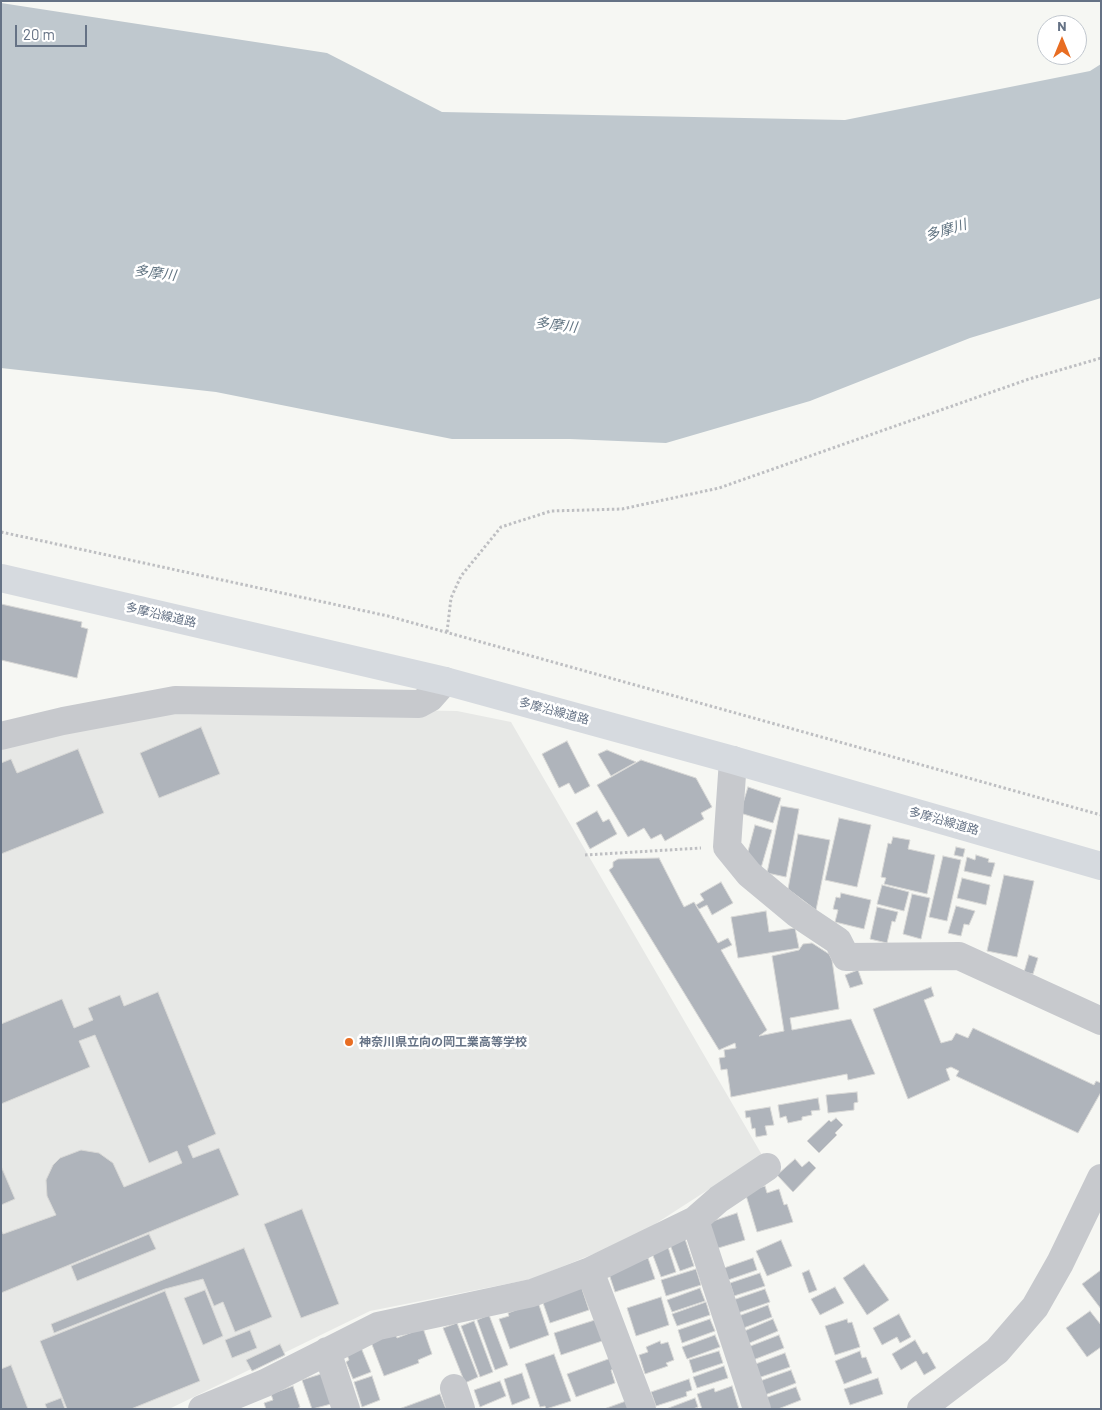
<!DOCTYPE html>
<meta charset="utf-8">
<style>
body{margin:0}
#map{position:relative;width:1102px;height:1410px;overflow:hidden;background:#f6f7f3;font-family:Barlow,sans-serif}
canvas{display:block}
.frame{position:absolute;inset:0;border:2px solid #657285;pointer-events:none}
.north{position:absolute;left:1037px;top:15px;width:50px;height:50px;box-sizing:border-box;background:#fff;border:1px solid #c1c7ce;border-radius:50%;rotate:0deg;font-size:14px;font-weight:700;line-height:20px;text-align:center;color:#657285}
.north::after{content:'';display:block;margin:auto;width:18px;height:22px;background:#e86d22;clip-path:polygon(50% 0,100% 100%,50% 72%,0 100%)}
.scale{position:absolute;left:15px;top:25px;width:72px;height:22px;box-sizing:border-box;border:2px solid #657285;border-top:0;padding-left:6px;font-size:15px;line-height:18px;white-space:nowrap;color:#657285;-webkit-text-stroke:4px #fff;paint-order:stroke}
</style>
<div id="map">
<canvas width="1102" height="1410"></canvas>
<div class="frame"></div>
<div class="north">N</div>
<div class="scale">20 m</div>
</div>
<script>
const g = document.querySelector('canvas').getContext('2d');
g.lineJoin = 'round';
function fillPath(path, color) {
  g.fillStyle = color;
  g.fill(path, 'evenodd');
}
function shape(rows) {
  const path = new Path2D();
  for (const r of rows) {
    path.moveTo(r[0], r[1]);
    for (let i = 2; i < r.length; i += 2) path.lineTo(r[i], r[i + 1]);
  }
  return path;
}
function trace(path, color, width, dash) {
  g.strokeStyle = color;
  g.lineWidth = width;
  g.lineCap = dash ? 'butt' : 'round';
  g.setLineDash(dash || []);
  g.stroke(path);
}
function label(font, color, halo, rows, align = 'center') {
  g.font = font + ' Barlow,"Noto Sans JP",sans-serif';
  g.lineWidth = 5;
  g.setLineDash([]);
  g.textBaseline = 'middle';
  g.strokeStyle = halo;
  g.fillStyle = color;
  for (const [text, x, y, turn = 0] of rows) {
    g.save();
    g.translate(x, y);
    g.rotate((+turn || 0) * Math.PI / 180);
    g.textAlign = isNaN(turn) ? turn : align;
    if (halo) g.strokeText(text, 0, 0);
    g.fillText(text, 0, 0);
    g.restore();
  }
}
fillPath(shape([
 [194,707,457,711,511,722,762,1155,635,1237,532,1279,370,1311,169,1409,1,1409,1,743]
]), '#e7e8e6');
fillPath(shape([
 [1,3,327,53,442,112,845,120,1090,71,1101,64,1101,298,970,338,810,401,666,443,570,439,452,439,216,392,1,368]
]), '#bfc8ce');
const building = shape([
 [1,604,82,622,81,627,88,629,77,678,1,660,1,604],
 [201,727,220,774,159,798,140,753,201,727],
 [567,741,590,786,575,794,569,783,559,788,542,754,567,741],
 [78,749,104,813,1,854,1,763,11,759,17,773,78,749],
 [607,750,636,762,611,776,598,754,607,750],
 [641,760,696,778,712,807,701,813,704,819,665,841,661,834,651,839,644,828,628,837,597,785,641,760],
 [748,787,781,798,773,823,740,813,748,787],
 [781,806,799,809,786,877,767,873,781,806],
 [597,811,603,822,609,819,617,834,590,849,576,823,597,811],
 [839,818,871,825,857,887,825,880,839,818],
 [755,825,772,830,761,868,747,855,755,825],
 [798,834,830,840,816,910,788,889,798,834],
 [893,837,910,840,908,849,935,855,927,894,884,884,886,878,881,877,888,843,891,844,893,837],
 [956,847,965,849,963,857,954,855,956,847],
 [976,855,989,859,988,862,995,863,991,877,964,871,967,857,975,860,976,855],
 [943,856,961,860,947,921,929,917,943,856],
 [659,858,684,907,694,902,718,943,728,938,732,945,721,950,767,1030,759,1036,784,1031,772,956,799,950,803,944,812,943,829,954,832,960,839,1009,790,1018,792,1030,851,1019,875,1074,848,1080,847,1074,731,1097,727,1069,721,1070,719,1058,725,1057,724,1050,736,1048,735,1043,719,1050,609,870,613,867,613,862,618,859,659,858],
 [1004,875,1034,881,1017,957,987,951,1004,875],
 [962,878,990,885,986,905,957,898,962,878],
 [721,882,733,903,712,915,707,905,699,909,696,905,704,900,700,894,721,882],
 [882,885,909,892,904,911,877,904,882,885],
 [841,893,871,900,864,929,835,922,838,910,833,909,836,897,840,898,841,893],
 [912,894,930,898,921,939,903,934,912,894],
 [956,906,975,911,969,925,964,924,961,936,948,933,956,906],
 [877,907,898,912,895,922,892,921,887,943,870,939,877,907],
 [766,911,769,932,795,928,799,948,738,958,731,917,766,911],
 [1029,955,1038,958,1033,974,1024,972,1029,955],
 [858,970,863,984,850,988,845,975,858,970],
 [931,987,934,996,924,1000,941,1043,952,1040,956,1033,968,1038,973,1028,1094,1085,1096,1081,1101,1083,1101,1092,1078,1133,956,1076,959,1071,951,1067,946,1069,950,1080,908,1099,873,1009,931,987],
 [158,992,216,1134,188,1146,193,1158,219,1148,239,1195,1,1293,1,1230,3,1234,56,1215,47,1196,46,1180,53,1165,60,1158,81,1150,99,1153,113,1163,124,1187,182,1163,177,1151,149,1163,95,1035,79,1041,90,1067,1,1104,1,1024,62,999,74,1028,93,1020,88,1008,120,995,124,1006,158,992],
 [857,1092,858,1102,854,1103,854,1110,828,1113,826,1095,857,1092],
 [818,1098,820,1110,811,1111,812,1115,802,1117,802,1120,788,1123,786,1116,780,1118,778,1105,818,1098],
 [770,1107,774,1125,765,1126,767,1135,756,1137,755,1128,752,1129,750,1117,746,1118,745,1111,770,1107],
 [836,1118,843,1125,835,1133,837,1135,819,1153,807,1141,829,1120,831,1122,836,1118],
 [795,1159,802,1167,809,1161,816,1168,793,1192,777,1175,795,1159],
 [1,1166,15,1199,1,1205,1,1166],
 [765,1186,767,1193,779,1189,784,1205,787,1204,793,1222,757,1232,745,1192,765,1186],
 [302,1209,339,1304,301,1318,264,1224,302,1209],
 [737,1213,745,1240,715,1249,707,1223,737,1213],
 [149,1234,156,1249,77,1281,71,1266,149,1234],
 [684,1236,694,1266,680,1271,669,1242,684,1236],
 [781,1240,792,1266,767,1276,756,1251,781,1240],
 [668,1247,676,1272,661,1277,652,1253,668,1247],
 [244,1248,272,1317,235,1332,223,1302,214,1306,203,1279,165,1289,54,1333,51,1324,244,1248],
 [648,1258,655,1279,615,1292,608,1271,648,1258],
 [753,1258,757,1270,728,1280,724,1268,753,1258],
 [864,1264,889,1300,867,1315,843,1278,864,1264],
 [696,1269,701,1285,666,1296,661,1280,696,1269],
 [809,1270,817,1290,809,1293,802,1273,809,1270],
 [1101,1270,1101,1309,1082,1284,1101,1270],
 [760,1273,765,1286,734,1296,730,1283,760,1273],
 [580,1283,589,1310,550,1323,541,1297,580,1283],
 [835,1287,844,1303,820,1315,811,1299,835,1287],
 [700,1288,705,1301,672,1312,667,1300,700,1288],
 [765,1289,770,1302,735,1314,730,1301,765,1289],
 [205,1290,223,1336,203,1345,184,1298,205,1290],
 [165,1291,200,1381,131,1409,67,1409,40,1341,165,1291],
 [661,1297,669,1325,636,1336,627,1308,661,1297],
 [538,1302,549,1335,510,1349,499,1319,509,1316,508,1313,538,1302],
 [706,1302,710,1315,677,1326,672,1314,706,1302],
 [768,1305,772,1317,741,1329,736,1317,768,1305],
 [1090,1311,1101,1325,1101,1347,1087,1357,1066,1328,1090,1311],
 [899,1314,911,1337,900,1343,897,1337,882,1345,873,1328,899,1314],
 [489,1315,508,1365,495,1370,477,1320,489,1315],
 [598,1319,605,1340,561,1355,554,1333,598,1319],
 [710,1319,715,1331,682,1343,678,1330,710,1319],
 [773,1319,778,1331,747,1344,742,1332,773,1319],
 [847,1319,848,1323,852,1322,860,1347,835,1355,825,1326,847,1319],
 [474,1321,493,1372,480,1377,461,1326,474,1321],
 [457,1323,478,1377,465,1383,443,1328,457,1323],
 [423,1328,432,1354,418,1360,419,1363,384,1376,371,1342,395,1333,397,1338,423,1328],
 [250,1330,257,1348,232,1358,225,1340,250,1330],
 [715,1335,720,1347,687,1359,682,1347,715,1335],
 [779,1335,784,1348,753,1360,748,1347,779,1335],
 [915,1340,923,1354,927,1352,936,1368,924,1375,916,1361,901,1370,892,1354,915,1340],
 [660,1341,661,1344,668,1342,674,1360,666,1363,668,1366,645,1374,639,1355,648,1352,646,1347,660,1341],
 [280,1344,285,1355,252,1371,246,1360,280,1344],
 [360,1345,371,1372,353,1379,346,1362,349,1360,345,1350,360,1345],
 [719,1351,723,1363,693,1373,689,1360,719,1351],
 [860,1351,862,1358,866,1357,872,1373,844,1384,835,1361,860,1351],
 [785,1353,790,1367,758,1378,753,1365,785,1353],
 [554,1354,571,1401,546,1409,545,1406,540,1407,525,1364,554,1354],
 [611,1358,614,1369,611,1370,615,1383,576,1397,567,1374,611,1358],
 [11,1365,28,1409,1,1409,1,1369,11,1365],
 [724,1366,728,1378,697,1388,693,1377,724,1366],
 [791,1370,796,1383,765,1395,760,1381,791,1370],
 [522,1373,530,1398,512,1405,504,1379,522,1373],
 [321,1374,331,1404,312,1409,302,1380,321,1374],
 [372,1376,380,1400,362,1407,354,1382,372,1376],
 [878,1378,883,1394,850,1405,844,1389,878,1378],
 [689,1379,692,1390,686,1392,687,1396,656,1406,651,1392,689,1379],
 [500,1381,506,1396,480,1407,474,1390,500,1381],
 [293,1386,300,1407,297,1409,266,1409,264,1403,273,1400,271,1394,293,1386],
 [732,1386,739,1409,702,1409,697,1394,714,1388,715,1392,732,1386],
 [796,1387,801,1400,778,1409,769,1409,765,1398,796,1387],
 [440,1394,446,1409,399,1409,440,1394],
 [61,1398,65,1409,47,1409,45,1404,61,1398],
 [695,1398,698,1407,693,1409,666,1409,695,1398],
 [626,1401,628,1409,604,1409,626,1401]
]);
fillPath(building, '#afb4bb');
trace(building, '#d8d8d6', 1);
trace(shape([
 [1,532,388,616,1101,815],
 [447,632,451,598,461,576,501,527,551,511,622,509,719,488,1029,379,1101,358],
 [585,855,701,848]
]), '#bebfc2', 3, [2.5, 2.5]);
trace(shape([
 [1,736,63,721,175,700,419,704,430,698,445,681],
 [733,760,727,847,749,874,796,913,838,941,846,957,959,956,1101,1021],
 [695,1220,757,1409],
 [590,1271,642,1409],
 [327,1351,346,1409],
 [454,1388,461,1409],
 [202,1409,265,1383,378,1326,532,1293,590,1271,695,1220,719,1199,767,1167],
 [921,1409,997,1351,1035,1307,1060,1263,1101,1178]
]), '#c7c9cd', 28);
trace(shape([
 [1,578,445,681,733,760,1101,866]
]), '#d6dadf', 28);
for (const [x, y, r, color] of [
 [349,1042,5,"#e86d22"]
]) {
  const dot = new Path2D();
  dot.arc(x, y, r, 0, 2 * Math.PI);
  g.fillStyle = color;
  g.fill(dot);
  trace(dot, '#fff', 2);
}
label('12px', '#657285', '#fff', [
 ["多摩沿線道路",161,615,13],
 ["多摩沿線道路",554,711,15],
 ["多摩沿線道路",944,821,16]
]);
label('bold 12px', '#657285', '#fff', [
 ["神奈川県立向の岡工業高等学校",359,1042]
], 'left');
label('italic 14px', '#607381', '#fff', [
 ["多摩川",946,230,-17],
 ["多摩川",155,273,7],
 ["多摩川",556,325,7]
]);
</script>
